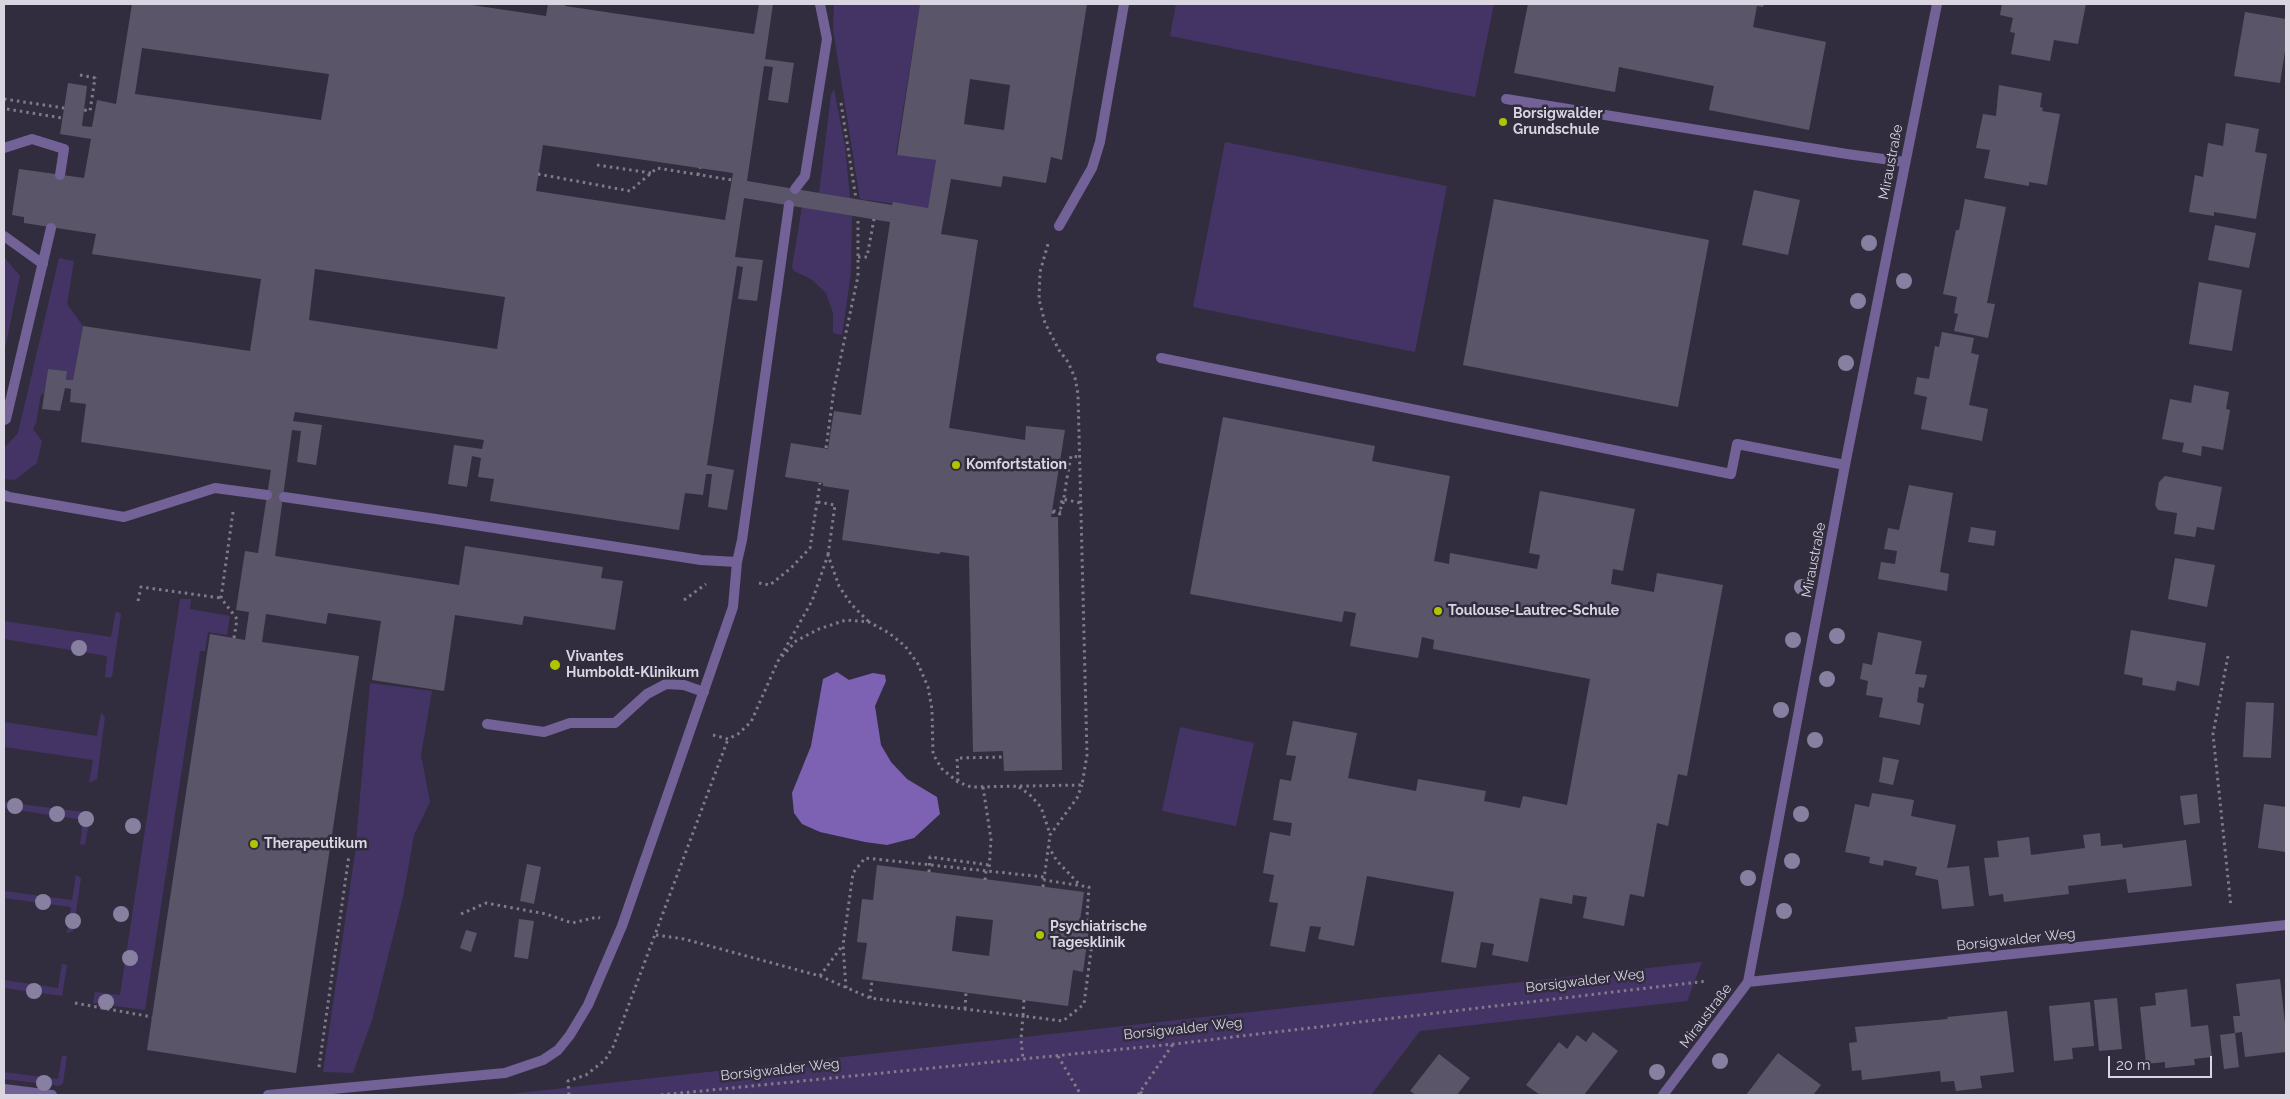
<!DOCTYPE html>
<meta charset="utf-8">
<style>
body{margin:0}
#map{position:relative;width:2290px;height:1099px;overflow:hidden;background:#322d3e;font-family:Raleway,sans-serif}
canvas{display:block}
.frame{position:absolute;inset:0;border:5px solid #d9d6e1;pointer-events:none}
.scale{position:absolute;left:2108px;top:1056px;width:104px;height:22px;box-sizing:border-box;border:2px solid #d9d6e1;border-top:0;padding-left:6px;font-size:15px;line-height:18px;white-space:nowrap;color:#d9d6e1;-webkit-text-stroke:4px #322d3e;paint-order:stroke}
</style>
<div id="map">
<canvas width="2290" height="1099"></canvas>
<div class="frame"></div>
<div class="scale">20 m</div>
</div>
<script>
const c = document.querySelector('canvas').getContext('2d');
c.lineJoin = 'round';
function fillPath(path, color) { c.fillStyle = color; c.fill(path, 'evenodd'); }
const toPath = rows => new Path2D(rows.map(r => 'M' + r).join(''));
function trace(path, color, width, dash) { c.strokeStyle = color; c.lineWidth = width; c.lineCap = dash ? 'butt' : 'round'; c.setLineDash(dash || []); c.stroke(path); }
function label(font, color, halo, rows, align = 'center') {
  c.font = font + ' Raleway,sans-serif'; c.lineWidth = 5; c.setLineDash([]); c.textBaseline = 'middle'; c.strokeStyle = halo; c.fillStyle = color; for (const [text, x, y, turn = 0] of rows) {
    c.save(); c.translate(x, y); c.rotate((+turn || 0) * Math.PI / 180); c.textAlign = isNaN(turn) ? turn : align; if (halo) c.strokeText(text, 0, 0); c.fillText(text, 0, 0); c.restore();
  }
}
const green = toPath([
 [834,4,920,4,896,154,936,160,928,208,860,199,833,29],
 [1176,4,1494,4,1475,97,1170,36],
 [834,89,845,146,850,198,819,193,831,95],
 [1225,142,1447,186,1415,352,1193,307],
 [802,207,852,216,851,272,842,335,833,333,833,313,826,293,811,279,794,271,792,267],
 [4,257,20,276,4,353],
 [59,258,74,261,67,304,83,326,73,380,66,380,67,371,48,369,44,394,41,394,36,423,33,429,42,441,37,463,15,480,4,479,4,448,18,433],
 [180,599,191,599,190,609,230,616,227,635,208,632,205,651,200,651,145,1010,93,1003,95,992,120,995],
 [116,611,121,614,112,677,105,678,107,656,4,639,4,621,111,637],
 [370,683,432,691,421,755,430,802,414,835,403,897,372,1020,353,1073,323,1072,355,853],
 [101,712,105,717,97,779,89,783,93,760,4,747,4,722,97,736],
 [1180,727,1254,743,1236,826,1162,811],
 [4,802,91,813,85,844,80,845,83,820,4,808],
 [76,875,81,878,73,931,67,933,71,907,4,898,4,891,72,900],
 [1702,962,1687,1001,1420,1031,1371,1095,500,1095],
 [62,964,67,965,62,996,4,988,4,980,58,988],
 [62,1056,67,1056,63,1083,59,1086,4,1079,4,1072,58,1079]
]);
const water = toPath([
 [837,672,849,680,873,673,885,675,886,681,875,706,881,745,891,762,907,779,937,797,940,814,914,838,887,845,865,842,820,832,802,824,794,813,792,793,811,746,823,679]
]);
const building = toPath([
 [132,4,465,4,546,16,548,4,565,4,565,6,754,34,759,4,773,4,765,59,794,63,793,69,788,103,768,100,773,67,764,66,747,181,892,205,893,202,928,208,936,160,897,155,920,4,1087,4,1062,160,1051,157,1046,183,1003,176,1001,187,951,179,941,234,978,240,949,428,1025,440,1026,426,1065,430,1051,517,1058,517,1062,770,1004,771,1003,751,973,752,969,556,941,552,939,554,842,540,849,490,823,486,823,483,785,477,791,443,828,449,834,411,861,415,890,222,744,198,735,257,763,260,757,301,738,299,743,267,737,266,710,446,707,465,734,470,727,510,708,507,712,474,706,474,703,495,685,493,679,530,490,501,494,479,478,477,481,458,472,456,467,487,448,484,454,445,482,449,484,440,295,412,293,421,322,425,316,465,297,462,301,431,292,430,275,556,459,585,465,546,603,567,601,578,623,581,615,630,524,616,522,625,455,615,444,691,372,680,381,621,328,613,326,624,266,614,262,642,359,656,296,1073,147,1050,210,634,245,640,249,612,236,610,245,551,258,553,271,470,81,442,86,404,70,402,71,389,65,388,60,411,42,409,48,369,67,371,66,380,73,380,83,326,250,351,261,279,92,254,96,234,24,223,24,217,12,215,19,169,84,178,91,139,60,134,68,83,87,86,82,126,92,127,97,100,116,104],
 [142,48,329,74,321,120,135,94],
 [970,79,1010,85,1004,130,964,124],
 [543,145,733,173,725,220,536,191],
 [315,269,505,297,497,349,309,320],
 [1528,4,1764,4,1763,7,1757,6,1753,27,1826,42,1809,130,1709,110,1714,86,1619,67,1615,92,1514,73],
 [2002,4,2086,4,2078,44,2054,40,2050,61,2011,54,2015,33,2010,32,2013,18,2000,15],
 [2245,12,2286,19,2286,45,2280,83,2234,76],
 [1999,85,2042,93,2040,107,2043,108,2042,111,2060,114,2047,185,2029,182,2029,186,1984,178,1990,150,1976,148,1983,114,1996,116],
 [2226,123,2259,129,2255,152,2267,154,2256,219,2214,212,2214,216,2189,212,2195,175,2203,177,2208,143,2223,146],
 [1754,190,1800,200,1788,255,1742,245],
 [1494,199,1709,240,1678,407,1463,365],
 [1965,199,2006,207,1987,303,1995,304,1988,338,1954,331,1958,314,1954,313,1957,297,1943,294,1956,230,1959,230],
 [2215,225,2256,233,2249,268,2208,260],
 [2199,282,2242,290,2232,351,2189,344],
 [1942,332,1974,338,1971,353,1979,355,1969,405,1988,409,1982,441,1921,429,1927,397,1914,394,1917,377,1929,379,1935,346,1939,347],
 [2194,385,2229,392,2226,409,2230,410,2223,450,2202,446,2201,456,2182,452,2184,443,2162,439,2170,399,2191,403],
 [1223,417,1375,446,1372,461,1450,476,1434,561,1449,564,1450,553,1537,569,1540,555,1529,553,1540,491,1635,509,1623,571,1613,569,1611,584,1654,592,1657,573,1723,585,1687,776,1678,774,1668,826,1657,823,1644,897,1630,894,1624,926,1583,918,1587,897,1573,895,1572,904,1540,898,1528,962,1492,955,1494,944,1481,942,1476,968,1441,962,1454,892,1367,876,1354,946,1318,939,1321,927,1310,926,1305,952,1270,946,1278,903,1269,902,1274,875,1263,873,1270,832,1290,836,1292,823,1273,820,1280,779,1291,781,1296,756,1286,755,1293,721,1357,733,1348,778,1416,791,1418,779,1486,791,1484,801,1520,808,1523,796,1567,805,1590,679,1433,649,1434,640,1422,637,1418,658,1350,646,1356,613,1344,611,1342,622,1190,594],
 [2165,476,2222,487,2214,530,2197,527,2195,537,2174,534,2177,513,2158,510,2155,505,2159,482],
 [1909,485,1953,493,1940,572,1949,574,1947,591,1878,579,1881,562,1895,564,1897,551,1884,549,1888,528,1899,530],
 [1971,527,1996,531,1994,546,1968,542],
 [2175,558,2215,565,2207,607,2168,599],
 [2131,630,2206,643,2199,686,2177,681,2175,691,2142,685,2143,678,2124,674],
 [1878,632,1922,641,1915,674,1927,675,1924,688,1919,687,1917,702,1924,704,1920,725,1879,717,1883,698,1866,695,1868,681,1860,679,1863,663,1872,665],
 [2246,702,2274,703,2271,758,2243,757],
 [1883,757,1899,760,1893,785,1879,782],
 [1872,793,1914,800,1911,816,1956,825,1947,868,1969,866,1974,906,1942,909,1938,880,1915,875,1917,867,1884,860,1883,866,1869,863,1870,857,1845,852,1855,804,1869,807],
 [2197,794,2200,823,2184,825,2180,796],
 [2264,804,2286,807,2286,852,2258,848],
 [2100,833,2101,846,2122,844,2123,848,2186,840,2192,886,2128,893,2126,879,2068,886,2069,894,2004,902,2003,894,1989,896,1984,858,1999,857,1997,841,2029,837,2031,855,2085,848,2083,835],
 [527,864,541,867,534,904,520,901],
 [877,865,1084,892,1079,928,1089,929,1083,972,1073,970,1068,1006,862,979,867,943,857,942,862,899,873,900],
 [956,916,993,920,989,956,952,951],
 [519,919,534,921,528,959,514,957],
 [466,930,477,933,471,952,460,948],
 [2280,979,2286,1032,2286,1052,2245,1057,2242,1032,2235,1033,2233,1016,2240,1016,2236,984],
 [2187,989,2191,1027,2208,1025,2212,1057,2194,1059,2195,1065,2165,1068,2165,1062,2146,1064,2140,1007,2156,1005,2155,993],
 [2117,998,2122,1049,2099,1051,2094,1000],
 [2090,1002,2094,1046,2072,1048,2073,1059,2054,1061,2049,1006],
 [2007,1011,2014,1072,1980,1076,1982,1088,1956,1091,1954,1081,1941,1082,1940,1071,1862,1080,1861,1070,1852,1071,1849,1043,1857,1042,1855,1027,1948,1019,1947,1017],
 [1593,1032,1618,1051,1584,1095,1540,1095,1526,1085,1559,1042,1567,1049,1577,1035,1586,1042],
 [2235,1033,2239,1067,2224,1069,2220,1035],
 [1778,1053,1821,1085,1813,1095,1746,1095],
 [1439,1054,1470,1078,1457,1095,1416,1095,1410,1091]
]);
const path = toPath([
 [80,75,95,78,90,111,84,110],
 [4,99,64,108],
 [841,103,856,199],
 [7,109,62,118],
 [597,165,651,173],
 [538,174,630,191,657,168,732,180],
 [698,175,700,168],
 [858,257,867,257,874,219],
 [826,448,834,389,858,276,858,217],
 [1067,478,1071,456,1080,457],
 [818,502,835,505,828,555],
 [233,512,221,598,237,619,234,638],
 [1052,512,1060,514,1062,499,1081,503],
 [759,583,770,585,791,568,810,548,820,483],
 [684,600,706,584],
 [138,601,141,587,221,598],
 [781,656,812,601,828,555,839,586,851,604,869,622],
 [2228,656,2213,734,2231,907],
 [713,735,728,739,738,734,751,722,778,661,796,641,819,629,846,620,869,622,889,633,905,646,918,664,928,687,932,709,933,754,942,769,958,782,971,787,1082,785,1087,755,1078,394,1075,378,1068,362,1059,350,1045,323,1039,299,1040,272,1048,244],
 [958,781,957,758,1004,757],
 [983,787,991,839,989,871],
 [1019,787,1030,795,1041,807,1050,834],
 [1048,846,1057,861,1080,885],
 [929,872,930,857,989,865],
 [985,880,986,871],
 [1043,887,1050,835,1077,798,1082,785],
 [461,914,486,903,546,914,572,923,597,917,600,918],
 [656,935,684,939,820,976,870,998,1023,1016,1021,1039,1023,1059],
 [820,976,842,946],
 [846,988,843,945,853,873,865,858,1044,877],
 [870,998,872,980],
 [1024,1000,1023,1016,1063,1021,1084,1004,1094,928,1087,917,1089,887,1044,880],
 [75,1003,152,1017],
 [965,1009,966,992],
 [1058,1056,1081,1095],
 [319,1067,349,855],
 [1140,1092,1145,1095],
 [569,1095,568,1081,586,1075,605,1060,613,1047,728,739],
 [661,1095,1174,1044,1707,981],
 [1138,1095,1173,1044]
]);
const service = toPath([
 [1506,99,1847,154,1905,162],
 [4,148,32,139,64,149,60,175],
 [795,189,805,176,827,39,820,4],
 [1059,226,1092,168,1100,142,1124,4],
 [4,236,43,264],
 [1161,358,1731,474,1737,444,1845,465],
 [4,420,6,419,51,228],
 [4,495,9,497,124,517,215,488,267,495],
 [284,497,436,519,701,560,737,562],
 [487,724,544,732,570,723,615,723,647,694,666,684,684,685,704,692],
 [4,1089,52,1095],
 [268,1095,505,1073,543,1060,558,1050,570,1035,588,1005,622,926,733,607,737,562,742,540,789,205]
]);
const minor = toPath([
 [1748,982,2286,925],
 [1663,1095,1748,982,1845,465,1937,4]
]);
const pathBridge = toPath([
 [1063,504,1067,478],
 [1053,511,1061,512]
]);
const trees = [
 [1869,243],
 [1904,281],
 [1858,301],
 [1846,363],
 [1802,587],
 [1837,636],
 [1793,640],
 [79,648],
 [1827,679],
 [1781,710],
 [1815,740],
 [15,806],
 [57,814],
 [1801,814],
 [86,819],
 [133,826],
 [1792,861],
 [1748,878],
 [43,902],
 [1784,911],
 [121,914],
 [73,921],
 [130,958],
 [34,991],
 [106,1002],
 [1720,1061],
 [1657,1072],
 [44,1083]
];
const markers = [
 [1503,122,5,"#b0c501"],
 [956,465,5,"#b0c501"],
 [1438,611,5,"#b0c501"],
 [555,665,6,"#b0c501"],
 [254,844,5,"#b0c501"],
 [1040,935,5,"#b0c501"]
];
const poiNames = [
 ["Borsigwalder",1513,114],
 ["Grundschule",1513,130],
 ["Komfortstation",966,465],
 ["Toulouse-Lautrec-Schule",1448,611],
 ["Vivantes",566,657],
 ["Humboldt-Klinikum",566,673],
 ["Therapeutikum",264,844],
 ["Psychiatrische",1050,927],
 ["Tagesklinik",1050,943]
];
const streetNames = [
 ["Miraustraße",1891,162,-79],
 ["Miraustraße",1814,560,-79],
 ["Borsigwalder Weg",2016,940,-6],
 ["Borsigwalder Weg",1585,981,-7],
 ["Miraustraße",1706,1016,-53],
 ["Borsigwalder Weg",1183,1029,-6],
 ["Borsigwalder Weg",780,1070,-6]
];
fillPath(green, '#443465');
fillPath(water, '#7d62b4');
fillPath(building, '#5b5569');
trace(path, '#7f7b89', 3, [2.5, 4]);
trace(service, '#726297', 10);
trace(minor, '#726297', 10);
trace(pathBridge, '#7f7b89', 3, [2.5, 4]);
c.fillStyle = '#8880a0';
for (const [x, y] of trees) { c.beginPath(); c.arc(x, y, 8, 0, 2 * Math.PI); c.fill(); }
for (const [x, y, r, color] of markers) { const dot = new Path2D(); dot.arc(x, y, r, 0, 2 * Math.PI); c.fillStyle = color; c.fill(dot); trace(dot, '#322d3e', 2); }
label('bold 14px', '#d9d6e1', '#322d3e', poiNames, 'left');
label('14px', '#d9d6e1', '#322d3e', streetNames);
</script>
